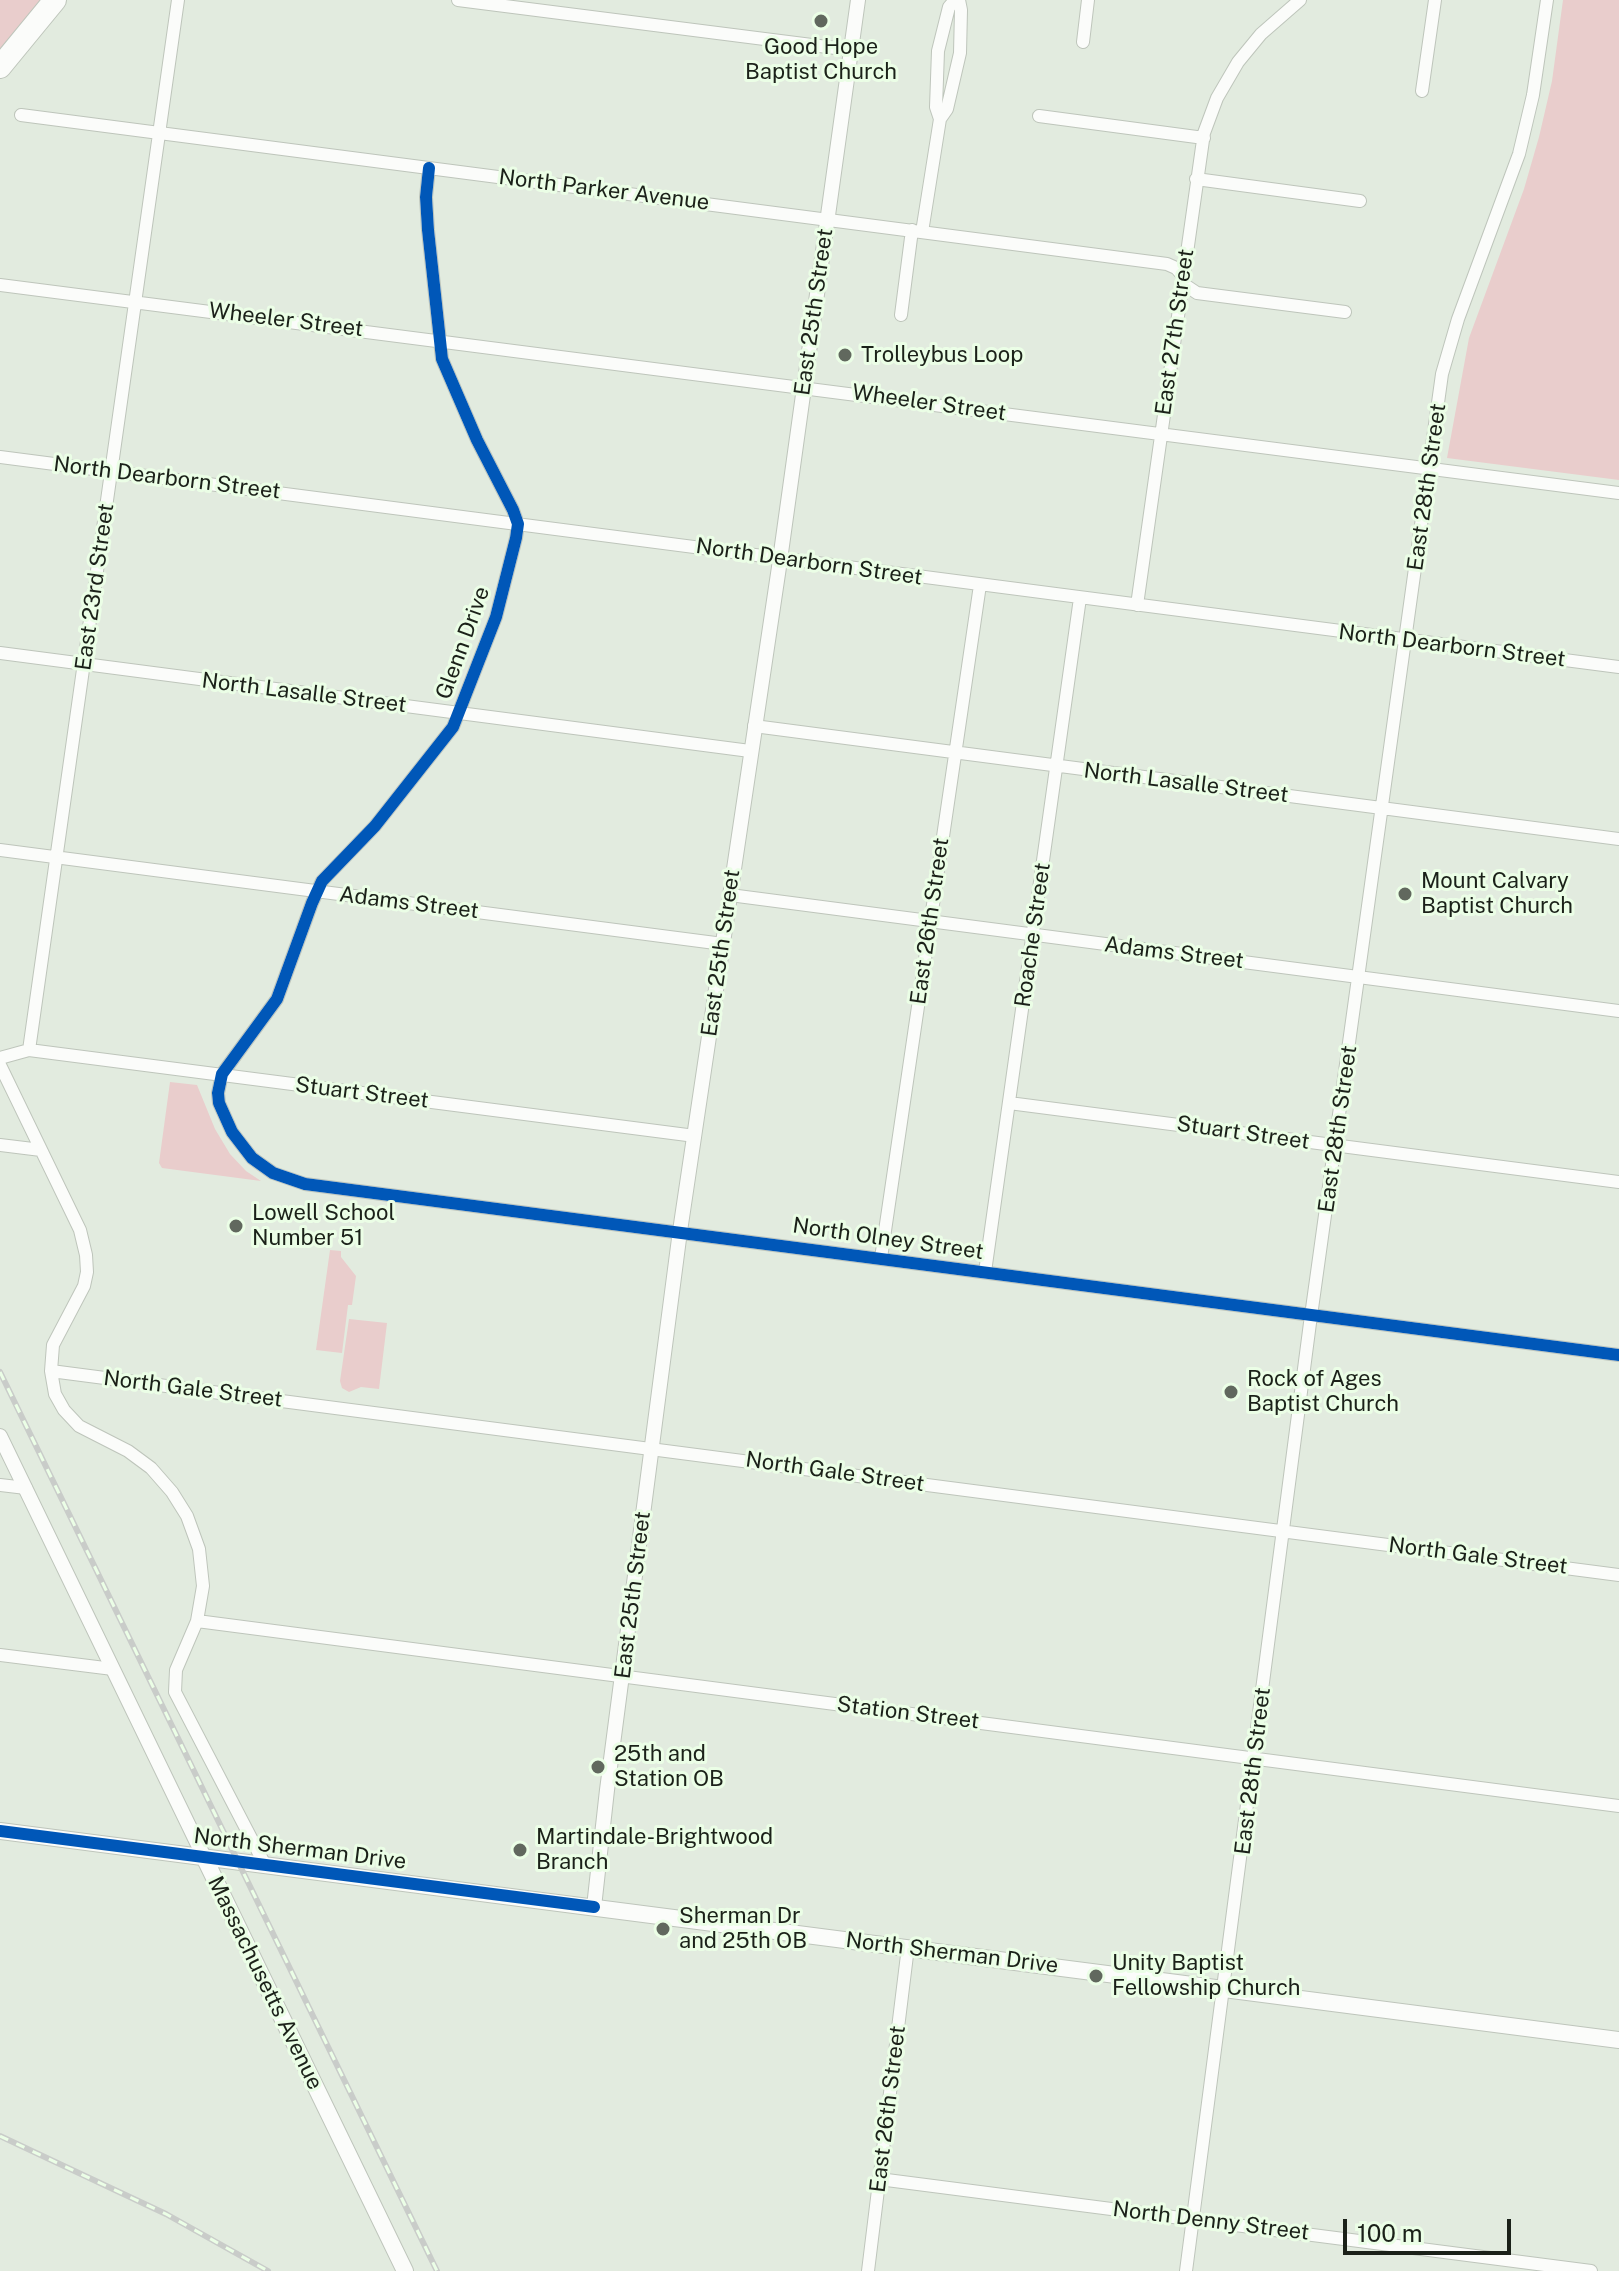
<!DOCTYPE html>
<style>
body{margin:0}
#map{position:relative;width:1619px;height:2271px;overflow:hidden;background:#e2ebdf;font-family:"Public Sans",sans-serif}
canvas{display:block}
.scale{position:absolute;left:1343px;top:2219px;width:168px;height:36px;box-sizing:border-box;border:4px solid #1b2119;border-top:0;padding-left:10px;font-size:24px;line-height:28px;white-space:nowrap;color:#1b2119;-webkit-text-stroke:6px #ebfee6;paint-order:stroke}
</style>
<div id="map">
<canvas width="1619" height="2271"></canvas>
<div class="scale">100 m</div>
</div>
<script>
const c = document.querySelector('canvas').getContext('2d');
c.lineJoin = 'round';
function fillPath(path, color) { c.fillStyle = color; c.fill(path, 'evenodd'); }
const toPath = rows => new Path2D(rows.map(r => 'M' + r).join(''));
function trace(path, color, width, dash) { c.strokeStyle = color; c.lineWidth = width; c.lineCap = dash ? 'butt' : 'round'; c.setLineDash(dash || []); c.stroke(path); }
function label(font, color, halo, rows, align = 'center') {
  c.font = font + ' "Public Sans",sans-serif'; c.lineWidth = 6; c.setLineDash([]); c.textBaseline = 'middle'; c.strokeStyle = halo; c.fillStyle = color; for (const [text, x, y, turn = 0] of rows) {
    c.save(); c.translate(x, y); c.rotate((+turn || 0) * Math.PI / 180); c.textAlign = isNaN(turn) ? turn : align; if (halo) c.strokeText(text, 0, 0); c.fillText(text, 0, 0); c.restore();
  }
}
const green = toPath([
 [0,0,45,0,0,54],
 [1563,0,1619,0,1619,480,1447,458,1469,338,1524,189,1539,137,1552,81],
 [170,1082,197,1085,215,1129,230,1154,246,1171,261,1181,162,1168,159,1163],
 [330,1250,341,1251,341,1257,356,1276,352,1305,348,1305,342,1353,316,1350],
 [349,1319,387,1323,379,1389,361,1387,349,1392,342,1388,340,1381]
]);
const minor = toPath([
 [458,0,851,50],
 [1083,42,1088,0],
 [1422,91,1435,0],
 [21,115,1167,264,1176,268,1183,276],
 [1039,116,1204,138],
 [940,119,947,109,960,53,961,10,959,0],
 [429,168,426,197,428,230,442,359,477,440,513,510,518,524,516,538,496,617,453,727,375,826,322,881,312,903,277,999,222,1074,218,1093,219,1103,232,1132,252,1158,273,1173,305,1184,1619,1355],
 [1196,179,1360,201],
 [922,232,940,119,936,107,938,51,949,7,955,0],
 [1182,283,1197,293,1345,312],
 [0,285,1619,493],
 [901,315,912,230],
 [0,457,1619,667],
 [1137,605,1204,133,1217,98,1238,62,1261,34,1300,0],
 [0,653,750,751],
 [754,726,1619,839],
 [0,850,723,944],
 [730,895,1619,1011],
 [29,1050,695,1136],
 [0,1058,29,1050,178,0],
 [0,1065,80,1230,86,1255,87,1272,84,1286,53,1345,51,1371,55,1394,64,1410,79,1426,128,1451,151,1468,172,1492,187,1516,199,1549,203,1586,197,1621,176,1670,175,1692,265,1865],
 [1009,1103,1619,1182],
 [0,1145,41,1150],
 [881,1258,980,585],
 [985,1272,1080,598],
 [51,1371,1619,1575],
 [0,1485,26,1488],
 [197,1621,1619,1806],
 [0,1655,113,1669],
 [879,2179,1591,2271],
 [868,2271,908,1947],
 [1186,2271,1310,1323,1442,374,1458,319,1519,154,1533,95,1547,0]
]);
const tertiary = toPath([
 [0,1436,204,1857],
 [594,1907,607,1790,680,1231,779,567,858,0]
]);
const secondary = toPath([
 [0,1831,1619,2040],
 [204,1857,405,2271]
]);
const motorway = toPath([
 [0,67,55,0]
]);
const rail = toPath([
 [0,1372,437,2271],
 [0,2136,166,2214,268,2271]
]);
const cycleway = toPath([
 [429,168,426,197,428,230,442,359,477,440,513,510,518,524,516,538,496,617,453,727,375,826,322,881,312,903,277,999,222,1074,218,1093,219,1103,232,1132,252,1158,273,1173,305,1184,1619,1355],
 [0,1831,594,1907]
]);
const markers = [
 [821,21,8,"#61685e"],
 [845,355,8,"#61685e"],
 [1405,894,8,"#61685e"],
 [236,1226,8,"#61685e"],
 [1231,1392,8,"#61685e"],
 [598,1767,8,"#61685e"],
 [520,1850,8,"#61685e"],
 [663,1929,8,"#61685e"],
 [1096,1976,8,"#61685e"]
];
const poiNames = [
 ["Good Hope",821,47,"center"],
 ["Baptist Church",821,72,"center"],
 ["Trolleybus Loop",861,355],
 ["Mount Calvary",1421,881],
 ["Baptist Church",1421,906],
 ["Lowell School",252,1213],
 ["Number 51",252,1238],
 ["Rock of Ages",1247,1379],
 ["Baptist Church",1247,1404],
 ["25th and",614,1754],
 ["Station OB",614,1779],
 ["Martindale-Brightwood",536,1837],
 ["Branch",536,1862],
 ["Sherman Dr",679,1916],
 ["and 25th OB",679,1941],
 ["Unity Baptist",1112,1963],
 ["Fellowship Church",1112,1988]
];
const streetNames = [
 ["North Parker Avenue",604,190,7],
 ["East 25th Street",814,312,-82],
 ["Wheeler Street",286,320,7],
 ["East 27th Street",1175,332,-82],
 ["Wheeler Street",929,403,8],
 ["North Dearborn Street",167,478,7],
 ["East 28th Street",1427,487,-82],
 ["North Dearborn Street",809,562,8],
 ["East 23rd Street",95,587,-82],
 ["Glenn Drive",463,643,-70],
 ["North Dearborn Street",1452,646,7],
 ["North Lasalle Street",304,693,7],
 ["North Lasalle Street",1186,783,7],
 ["Adams Street",409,903,7],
 ["East 26th Street",930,921,-82],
 ["Roache Street",1033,935,-82],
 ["East 25th Street",721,953,-82],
 ["Adams Street",1174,953,7],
 ["Stuart Street",362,1093,7],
 ["East 28th Street",1338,1129,-82],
 ["Stuart Street",1243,1133,8],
 ["North Olney Street",888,1239,8],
 ["North Gale Street",193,1389,7],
 ["North Gale Street",835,1472,8],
 ["North Gale Street",1478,1556,7],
 ["East 25th Street",633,1595,-83],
 ["Station Street",908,1713,7],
 ["East 28th Street",1253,1771,-83],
 ["North Sherman Drive",300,1849,7],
 ["North Sherman Drive",952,1953,7],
 ["Massachusetts Avenue",265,1983,64],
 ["East 26th Street",888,2109,-83],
 ["North Denny Street",1211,2221,7]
];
fillPath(green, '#e9cdcc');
trace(minor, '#bec5bb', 14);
trace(tertiary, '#bec5bb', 16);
trace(secondary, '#bec5bb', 18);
trace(motorway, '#bec5bb', 24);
trace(minor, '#fbfcfa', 12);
trace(tertiary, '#fbfcfa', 14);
trace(secondary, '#fbfcfa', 16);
trace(motorway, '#fbfcfa', 22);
trace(rail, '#c9ccc9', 6);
trace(rail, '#ebfee6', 3, [9]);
trace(cycleway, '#0057b8', 12);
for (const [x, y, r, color] of markers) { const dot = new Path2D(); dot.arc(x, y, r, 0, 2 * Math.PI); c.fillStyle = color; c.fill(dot); trace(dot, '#ebfee6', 3); }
label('22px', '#1b2119', '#ebfee6', poiNames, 'left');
label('22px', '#1b2119', '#ebfee6', streetNames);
</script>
